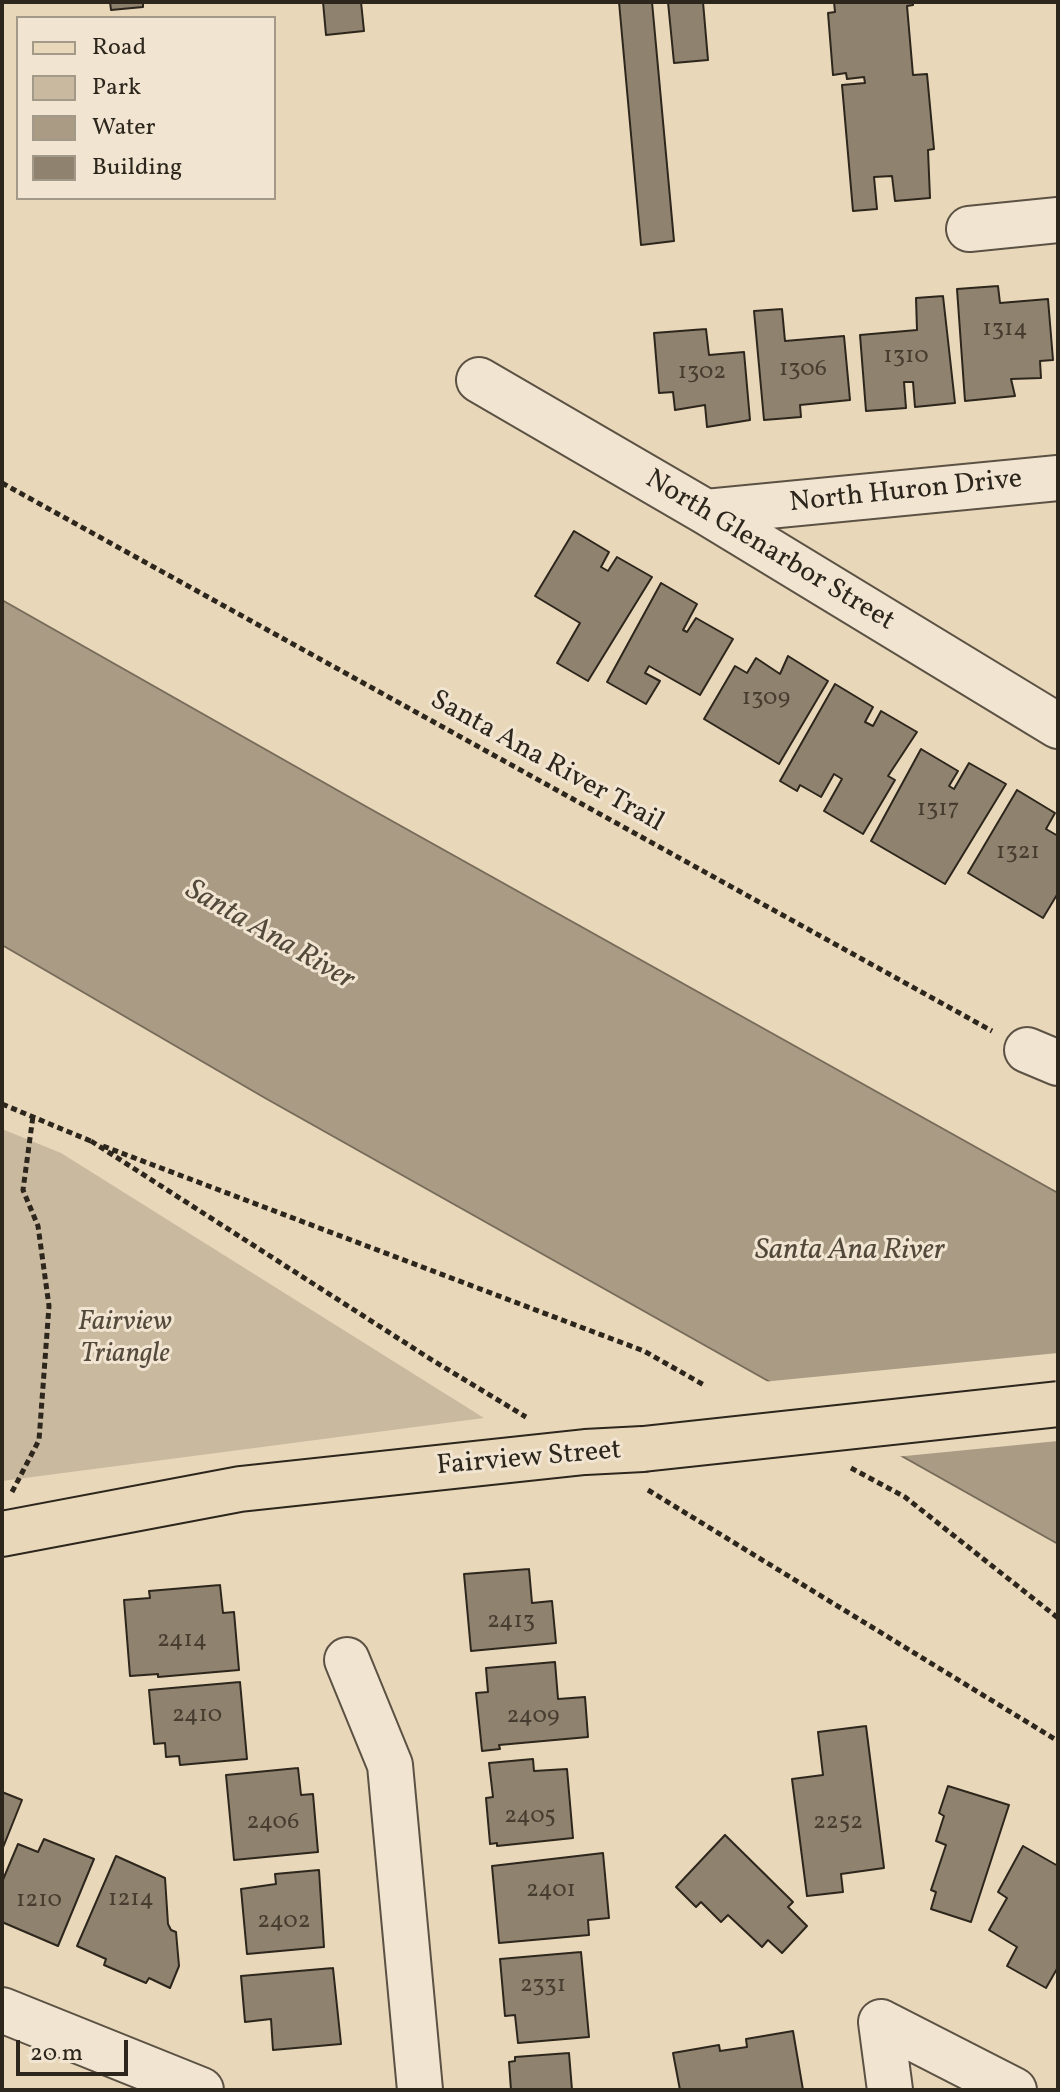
<!DOCTYPE html>
<style>
body{margin:0}
#map{position:relative;width:1060px;height:2092px;overflow:hidden;background:#e9d7ba;font-family:Vollkorn,serif}
canvas{display:block}
.frame{position:absolute;inset:0;border:4px solid #2d261c;pointer-events:none}
.legend{position:absolute;left:16px;top:16px;width:260px;height:184px;box-sizing:border-box;background:#f1e5d2;border:2px solid #a39989;margin:0;padding:10px 14px;list-style:none;font-size:24px;color:#2d261c}
.legend li{display:flex;align-items:center;gap:16px;height:40px}
.legend b{width:40px;border:2px solid #a39989}
.scale{position:absolute;left:16px;top:2040px;width:112px;height:36px;box-sizing:border-box;border:4px solid #2d261c;border-top:0;padding-left:10px;font-size:24px;line-height:28px;white-space:nowrap;color:#2d261c;-webkit-text-stroke:6px #f1e5d2;paint-order:stroke}
</style>
<div id="map">
<canvas width="1060" height="2092"></canvas>
<div class="frame"></div>
<ul class="legend">
<li><b style="height:10px;background:#e9d7ba"></b>Road</li>
<li><b style="height:22px;background:#c9b99f"></b>Park</li>
<li><b style="height:22px;background:#a99b84"></b>Water</li>
<li><b style="height:22px;background:#8f826e"></b>Building</li>
</ul>
<div class="scale">20 m</div>
</div>
<script>
const c = document.querySelector('canvas').getContext('2d');
c.lineJoin = 'round';
function fillPath(path, color) { c.fillStyle = color; c.fill(path, 'evenodd'); }
const toPath = rows => new Path2D(rows.map(r => 'M' + r).join(''));
function trace(path, color, width, dash) { c.strokeStyle = color; c.lineWidth = width; c.lineCap = dash ? 'butt' : 'round'; c.setLineDash(dash || []); c.stroke(path); }
function label(font, color, halo, rows, align = 'center') {
  c.font = font + ' Vollkorn,serif'; c.lineWidth = 6; c.setLineDash([]); c.textBaseline = 'middle'; c.strokeStyle = halo; c.fillStyle = color; for (const [text, x, y, turn = 0] of rows) {
    c.save(); c.translate(x, y); c.rotate((+turn || 0) * Math.PI / 180); c.textAlign = isNaN(turn) ? turn : align; if (halo) c.strokeText(text, 0, 0); c.fillText(text, 0, 0); c.restore();
  }
}
const green = toPath([
 [2,1129,61,1153,484,1418,2,1481]
]);
const water = toPath([
 [2,600,367,807,1058,1193,1058,1544,265,1098,2,945,2,600]
]);
const pier = toPath([
 [1058,1353,1058,1441,895,1457,762,1382]
]);
const building = toPath([
 [110,2,143,2,143,7,111,10,110,2],
 [323,2,361,2,364,31,326,35,323,2],
 [619,2,652,2,674,241,641,245,619,2],
 [668,2,703,2,708,60,674,63,668,2],
 [834,2,913,2,913,5,907,6,913,75,927,74,934,149,928,150,930,198,895,201,892,176,874,177,877,209,853,211,842,85,865,83,864,77,847,79,846,73,833,75,828,13,835,12,834,2],
 [998,286,1000,303,1048,299,1053,360,1040,361,1041,378,1011,379,1015,396,965,401,957,289,998,286],
 [943,296,955,403,915,407,913,382,904,382,906,408,866,411,860,335,917,330,916,298,943,296],
 [782,309,785,341,844,336,850,400,800,405,801,417,764,420,754,311,782,309],
 [706,329,709,355,744,352,750,420,707,427,705,405,675,410,673,392,659,393,654,333,706,329],
 [574,531,609,552,601,567,608,571,617,557,652,577,588,681,557,663,580,623,535,596,574,531],
 [661,583,697,604,683,630,687,632,696,618,733,639,700,695,649,666,645,673,660,681,646,704,607,682,661,583],
 [788,656,828,681,779,764,704,719,735,666,747,673,756,658,780,674,788,656],
 [835,684,873,707,865,722,873,726,881,711,917,732,888,776,895,780,863,834,824,811,842,779,834,774,821,797,800,785,797,791,780,781,835,684],
 [921,749,958,771,949,786,954,789,969,763,1006,784,945,884,871,841,921,749],
 [1017,790,1055,813,1046,829,1058,836,1058,893,1043,918,968,873,1017,790],
 [529,1569,532,1603,552,1601,556,1643,471,1651,464,1574,529,1569],
 [220,1585,223,1613,234,1612,239,1670,158,1677,158,1674,130,1676,124,1600,150,1598,149,1591,220,1585],
 [555,1662,558,1699,585,1697,588,1737,499,1745,500,1749,482,1751,476,1693,488,1692,486,1668,555,1662],
 [240,1682,247,1759,180,1765,179,1756,166,1757,165,1743,154,1744,149,1690,240,1682],
 [866,1726,884,1868,841,1874,843,1892,807,1896,792,1779,823,1775,818,1732,866,1726],
 [533,1759,534,1771,567,1769,573,1838,497,1846,497,1843,490,1844,486,1798,493,1797,489,1763,533,1759],
 [298,1768,301,1795,313,1794,318,1852,234,1860,226,1775,298,1768],
 [948,1786,1009,1805,971,1922,931,1909,936,1892,931,1890,946,1845,936,1841,944,1816,939,1813,948,1786],
 [2,1792,22,1800,2,1850,2,1792],
 [725,1835,793,1902,788,1907,807,1926,782,1953,768,1940,762,1947,728,1915,721,1922,701,1902,696,1907,676,1887,725,1835],
 [44,1839,94,1859,58,1946,2,1922,2,1882,18,1844,38,1852,44,1839],
 [1023,1846,1058,1866,1058,1967,1046,1988,1007,1966,1017,1947,989,1930,1007,1898,998,1892,1023,1846],
 [603,1853,609,1918,588,1920,589,1935,499,1943,492,1866,603,1853],
 [116,1856,165,1878,168,1924,171,1930,176,1932,179,1966,170,1988,149,1978,146,1983,104,1965,106,1959,77,1946,116,1856],
 [319,1870,324,1947,247,1954,241,1889,276,1884,275,1874,319,1870],
 [581,1952,589,2037,518,2043,515,2015,505,2016,500,1959,581,1952],
 [333,1968,341,2044,273,2050,271,2019,245,2022,241,1976,333,1968],
 [793,2031,803,2090,680,2090,673,2053,719,2045,720,2051,747,2047,746,2039,793,2031],
 [569,2053,572,2090,511,2090,509,2062,515,2061,515,2057,569,2053]
]);
const path = toPath([
 [2,483,992,1031],
 [2,1104,93,1142],
 [91,1141,432,1360,526,1417],
 [103,1146,644,1351,704,1385],
 [851,1468,905,1497,1058,1618],
 [648,1490,1058,1741],
 [12,1492,39,1440,49,1306,38,1226,23,1190,33,1116]
]);
const minor = toPath([
 [969,229,1058,220],
 [479,380,706,512,1058,726],
 [706,512,1058,478],
 [1027,1050,1058,1063],
 [347,1660,390,1765,420,2090],
 [2,2010,201,2090],
 [881,2022,1014,2090],
 [881,2022,890,2090]
]);
const major = toPath([
 [2,1534,240,1489,585,1452,643,1449]
]);
const majorBridge = toPath([
 [643,1449,1058,1404]
]);
const numberNames = [
 ["1314",1005,331],
 ["1310",906,358],
 ["1306",803,371],
 ["1302",702,374],
 ["1309",766,700],
 ["1317",938,811],
 ["1321",1018,854],
 ["2413",511,1623],
 ["2414",182,1642],
 ["2410",197,1717],
 ["2409",533,1718],
 ["2405",530,1818],
 ["2406",273,1824],
 ["2252",838,1824],
 ["2401",551,1892],
 ["1214",131,1901],
 ["1210",39,1902],
 ["2402",284,1923],
 ["2331",543,1987]
];
const streetNames = [
 ["North Huron Drive",906,493,-6],
 ["North Glenarbor Street",769,552,31],
 ["Santa Ana River Trail",546,763,29],
 ["Fairview Street",529,1460,-5]
];
const parkNames = [
 ["Fairview",125,1324],
 ["Triangle",125,1356]
];
const waterNames = [
 ["Santa Ana River",269,937,30],
 ["Santa Ana River",850,1252]
];
fillPath(green, '#c9b99f');
fillPath(water, '#a99b84');
trace(water, '#776c5a', 2);
fillPath(pier, '#e9d7ba');
fillPath(building, '#8f826e');
trace(building, '#2d261c', 2);
trace(minor, '#5c5244', 48);
trace(major, '#2d261c', 48);
trace(path, '#2d261c', 5, [6, 4]);
trace(minor, '#f1e5d2', 44);
trace(major, '#e9d7ba', 44);
trace(majorBridge, '#2d261c', 48, []);
trace(majorBridge, '#e9d7ba', 44);
label('24px', '#463d30', null, numberNames);
label('28px', '#2d261c', '#f1e5d2', streetNames);
label('italic 28px', '#544b3d', '#f1e5d2', parkNames);
label('italic 30px', '#52493b', '#f1e5d2', waterNames);
</script>
